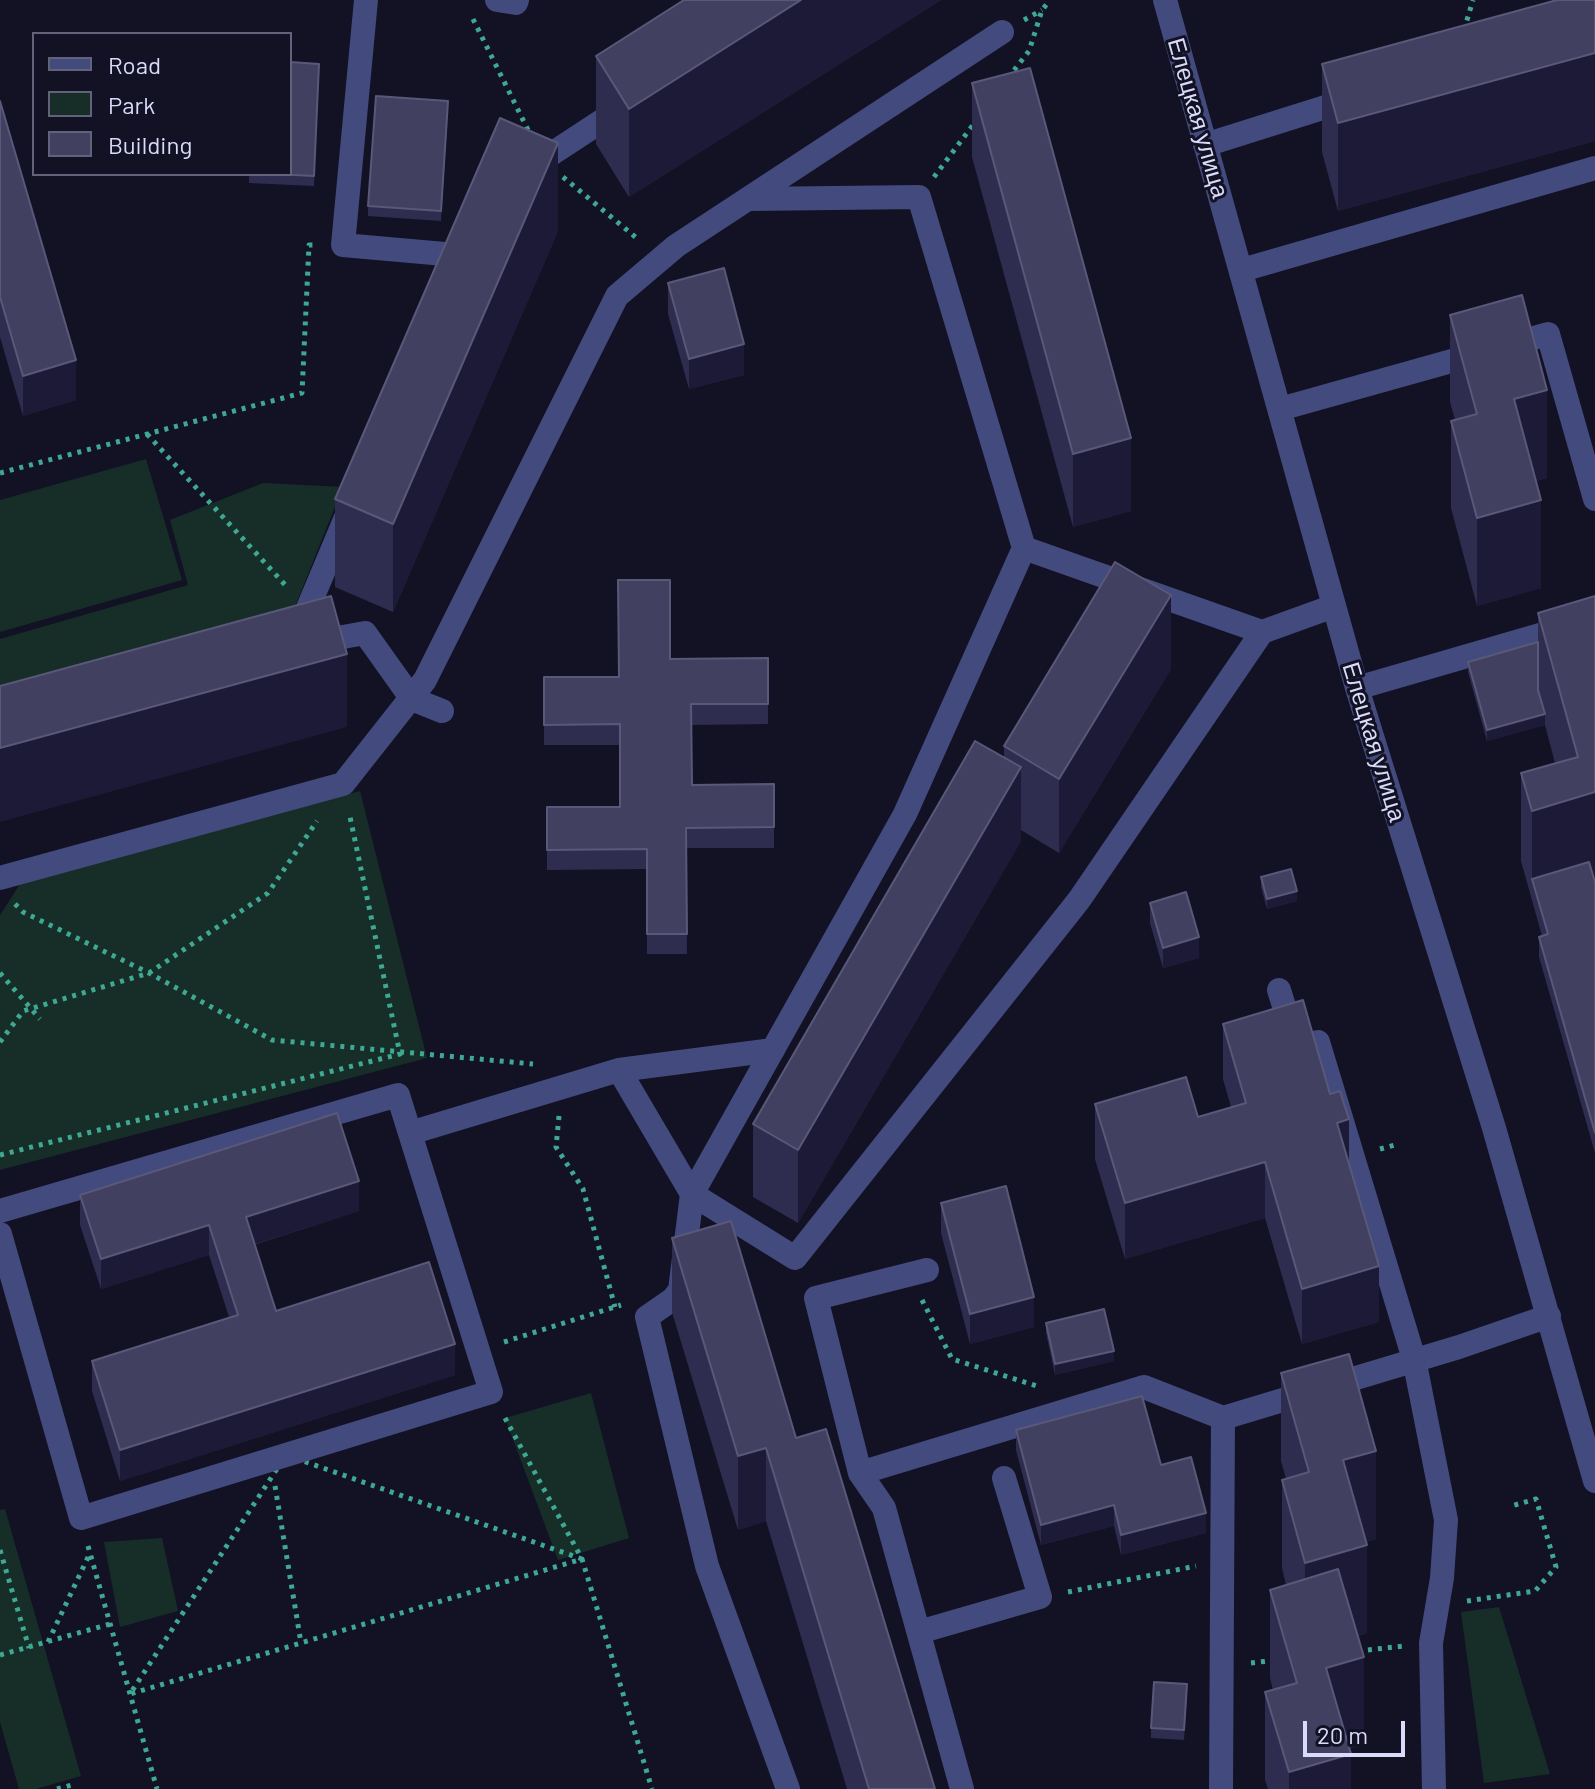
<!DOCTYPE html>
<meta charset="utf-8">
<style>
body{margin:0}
#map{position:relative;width:1595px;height:1789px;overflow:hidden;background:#121224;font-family:Barlow,sans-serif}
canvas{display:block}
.legend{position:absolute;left:32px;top:32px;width:260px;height:144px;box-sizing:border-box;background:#121224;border:2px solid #62627a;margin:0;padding:10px 14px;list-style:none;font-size:24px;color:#dadbfa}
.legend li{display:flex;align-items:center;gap:16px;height:40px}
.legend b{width:40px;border:2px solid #62627a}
.scale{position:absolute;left:1303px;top:1721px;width:102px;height:36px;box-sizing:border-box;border:4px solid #dadbfa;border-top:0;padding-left:10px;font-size:24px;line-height:28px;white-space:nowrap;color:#dadbfa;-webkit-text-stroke:6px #121224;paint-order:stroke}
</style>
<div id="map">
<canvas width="1595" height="1789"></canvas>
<ul class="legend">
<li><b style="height:10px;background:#434a7d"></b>Road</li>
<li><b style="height:22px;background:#162d28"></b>Park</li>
<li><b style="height:22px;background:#414061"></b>Building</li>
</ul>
<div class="scale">20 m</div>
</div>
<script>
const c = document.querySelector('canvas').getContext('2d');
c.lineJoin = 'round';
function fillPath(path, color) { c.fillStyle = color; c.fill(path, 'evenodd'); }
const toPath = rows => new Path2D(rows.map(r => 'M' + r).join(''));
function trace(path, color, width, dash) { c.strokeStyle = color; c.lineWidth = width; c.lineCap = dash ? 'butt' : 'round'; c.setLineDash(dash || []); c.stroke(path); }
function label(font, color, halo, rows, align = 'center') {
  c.font = font + ' Barlow,sans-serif'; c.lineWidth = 6; c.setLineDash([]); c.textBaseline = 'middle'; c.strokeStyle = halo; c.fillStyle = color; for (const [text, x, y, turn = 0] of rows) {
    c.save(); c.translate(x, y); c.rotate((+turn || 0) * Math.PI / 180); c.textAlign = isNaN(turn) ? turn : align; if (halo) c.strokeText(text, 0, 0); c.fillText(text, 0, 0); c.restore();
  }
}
const green = toPath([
 [146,459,182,580,0,632,0,500],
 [263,483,343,487,284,634,0,701,0,639,188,585,170,520],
 [360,791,427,1058,0,1170,0,915,20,884],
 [591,1393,629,1538,558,1560,505,1418],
 [5,1509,81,1776,36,1789,19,1789,0,1722,0,1510],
 [162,1538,178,1611,120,1627,104,1542],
 [1499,1607,1550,1774,1484,1783,1461,1612]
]);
const path = toPath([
 [473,19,531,136],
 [1024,20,1042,10],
 [1464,30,1473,0],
 [1008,78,1029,51,1042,10,1050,0],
 [563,177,639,240],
 [934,177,976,121],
 [147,434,287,587],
 [0,473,302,393,309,245,316,245],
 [15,904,23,912,149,973,272,1040,533,1064],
 [0,973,40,1019],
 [0,1042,23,1011,149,973,268,893,317,821],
 [559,1116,556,1147,583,1189,615,1307],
 [1380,1149,1399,1144],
 [0,1155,400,1054,349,812],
 [922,1300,952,1359,1040,1387],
 [504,1342,621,1305],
 [505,1418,582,1559,652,1789],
 [286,1455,582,1559,130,1694,286,1455],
 [275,1486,301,1643],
 [88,1546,157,1789],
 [0,1550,29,1648],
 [1068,1592,1196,1566],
 [1467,1601,1535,1591,1556,1567,1536,1499,1511,1506],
 [48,1642,90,1553],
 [1358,1651,1404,1646],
 [0,1655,110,1624],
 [1251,1663,1277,1660],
 [57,1789,72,1785,73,1789]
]);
const minor = toPath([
 [366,0,343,245,456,255],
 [497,0,516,3,517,0],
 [1165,0,1357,688,1494,1128,1595,1481],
 [1205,145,1351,99],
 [533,166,623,107],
 [749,199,919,197,1024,548],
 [1242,270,1595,168],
 [1280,409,1548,334,1595,499],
 [298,632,347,515],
 [1262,632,1079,900,795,1258,692,1194,905,814,1024,548,1262,632,1334,606],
 [310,643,365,633,412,699,442,711],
 [1357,688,1595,619],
 [0,878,343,784,425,680,617,296,676,246,1002,32],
 [1279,990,1297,1048,1318,1042,1414,1359,1446,1520,1442,1578,1431,1643,1434,1789],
 [773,1050,619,1070,692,1194,680,1290,673,1299,647,1317,707,1566,788,1789],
 [410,1133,619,1070],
 [0,1211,398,1095,491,1392,81,1518,0,1234],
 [927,1270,816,1298,860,1473,884,1508,962,1789],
 [860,1473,1144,1387,1223,1418,1459,1347,1549,1316],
 [919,1632,1040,1597,1004,1478],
 [1221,1789,1223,1418]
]);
const wall = toPath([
 [684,0,941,0,629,197,596,144,596,56],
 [1595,0,1595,141,1338,211,1322,152,1322,64],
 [319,64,314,186,249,183,249,174,290,174],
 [972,83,1131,511,1073,527,972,157],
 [0,101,76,400,23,416,0,337],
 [448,112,441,221,368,216,368,206],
 [558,231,393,612,335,587,335,499],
 [668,283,744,375,689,389,668,314],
 [1450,315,1547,478,1536,481,1541,588,1477,606,1451,508,1451,421,1455,420,1450,402],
 [1595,596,1595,1153,1539,957,1539,937,1542,936,1521,861,1521,773,1555,763,1545,725,1487,741,1468,672,1468,662,1538,642,1538,613],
 [768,658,768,724,691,725,692,785,774,784,774,848,686,848,687,954,647,954,647,869,547,870,547,807,620,807,620,745,544,745,544,677,618,677,670,659],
 [1171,669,1059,853,1021,830,1021,841,798,1223,753,1197,753,1124,1004,758,1004,746],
 [1261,877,1297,901,1267,909,1261,887],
 [1150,903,1199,958,1163,968,1150,923],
 [1223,1024,1349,1162,1379,1322,1302,1344,1265,1218,1125,1259,1095,1159,1095,1104,1198,1117,1231,1107,1223,1079],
 [80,1195,359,1211,254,1245,276,1311,455,1375,120,1481,92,1391,92,1361,229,1317,209,1255,101,1289,80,1225],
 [941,1203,1034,1327,970,1344,941,1233],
 [672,1238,796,1438,935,1789,847,1789,766,1521,738,1530,672,1312],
 [1046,1323,1114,1361,1055,1375,1046,1333],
 [1281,1373,1376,1539,1366,1542,1367,1633,1358,1636,1364,1745,1350,1749,1351,1789,1268,1789,1265,1780,1265,1692,1273,1690,1270,1678,1270,1590,1286,1585,1282,1568,1282,1480,1286,1479,1281,1461],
 [1016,1430,1161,1465,1206,1533,1121,1555,1114,1526,1041,1545,1016,1450],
 [1187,1694,1184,1740,1151,1738,1151,1728]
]);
const shadedWall = toPath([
 [801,0,941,0,629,197,629,109],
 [1595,53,1595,141,1338,211,1338,123],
 [558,143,558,231,393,612,393,524],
 [744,344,744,375,689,389,689,359],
 [76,360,76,400,23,416,23,376],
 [1547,390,1547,478,1514,487,1514,399],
 [1131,438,1131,511,1073,527,1073,454],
 [1541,500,1541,588,1477,606,1477,518],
 [1171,595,1171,669,1059,853,1059,779],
 [347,654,347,727,0,822,0,748],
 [1545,714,1545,725,1487,741,1487,730],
 [1021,767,1021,841,798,1223,798,1150],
 [1595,792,1595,880,1532,879,1532,811],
 [1297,891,1297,901,1267,909,1267,899],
 [1199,937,1199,958,1163,968,1163,948],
 [1349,1119,1349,1174,1337,1123],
 [1265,1162,1265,1218,1125,1259,1125,1203],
 [359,1181,359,1211,246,1247,246,1217],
 [209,1225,209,1255,101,1289,101,1259],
 [1379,1266,1379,1322,1302,1344,1302,1289],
 [1034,1297,1034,1327,970,1344,970,1314],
 [455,1344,455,1375,120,1481,120,1450],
 [1114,1351,1114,1361,1055,1375,1055,1364],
 [766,1448,766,1521,738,1530,738,1456],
 [1376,1451,1376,1539,1343,1548,1343,1460],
 [1114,1505,1114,1526,1041,1545,1041,1525],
 [1206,1513,1206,1533,1121,1555,1121,1535],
 [1367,1545,1367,1633,1305,1651,1305,1563],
 [1364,1657,1364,1745,1326,1756,1326,1668],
 [1351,1754,1351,1789,1289,1789,1289,1772]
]);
const building = toPath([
 [684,0,801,0,629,109,596,56,684,0],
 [1557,0,1595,0,1595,53,1338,123,1322,64,1557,0],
 [290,62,319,64,314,176,275,174,290,174,290,62],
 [1030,68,1131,438,1073,454,972,83,1030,68],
 [376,96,448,101,441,211,368,206,376,96],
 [0,101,76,360,23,376,0,297,0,101],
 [500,118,558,143,393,524,335,499,500,118],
 [724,268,744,344,689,359,668,283,724,268],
 [1522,295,1547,390,1514,399,1541,500,1477,518,1451,421,1477,414,1450,315,1522,295],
 [1115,562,1171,595,1059,779,1004,746,1115,562],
 [618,580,670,580,670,659,768,658,768,704,691,704,692,785,774,784,774,827,686,828,687,934,647,934,647,849,547,850,547,807,620,807,620,724,544,725,544,677,619,677,618,580],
 [331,596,347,654,0,748,0,686,331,596],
 [1595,596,1595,792,1532,811,1521,773,1578,757,1538,613,1595,596],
 [1538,642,1538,690,1545,714,1487,730,1468,662,1538,642],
 [975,741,1021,767,798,1150,753,1124,975,741],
 [1589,862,1595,882,1595,1133,1539,937,1548,934,1532,879,1589,862],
 [1291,869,1297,891,1267,899,1261,877,1291,869],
 [1186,892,1199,937,1163,948,1150,903,1186,892],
 [1303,1000,1330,1094,1340,1091,1344,1104,1349,1119,1337,1123,1379,1266,1302,1289,1265,1162,1125,1203,1095,1104,1186,1077,1198,1117,1246,1103,1223,1024,1303,1000],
 [337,1113,359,1181,246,1217,276,1311,429,1262,455,1344,120,1450,92,1361,238,1315,209,1225,101,1259,80,1195,337,1113],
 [1006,1186,1034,1297,970,1314,941,1203,1006,1186],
 [731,1221,796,1438,826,1429,935,1789,869,1789,766,1448,738,1456,672,1238,731,1221],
 [1104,1309,1114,1351,1055,1364,1046,1323,1104,1309],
 [1349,1354,1376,1451,1343,1460,1367,1545,1305,1563,1282,1480,1309,1472,1281,1373,1349,1354],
 [1142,1396,1161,1465,1191,1457,1206,1513,1121,1535,1114,1505,1041,1525,1016,1430,1142,1396],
 [1338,1569,1364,1657,1326,1668,1351,1754,1289,1772,1265,1692,1297,1683,1270,1590,1338,1569],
 [1154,1682,1187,1684,1184,1730,1151,1728,1154,1682]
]);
const streetNames = [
 ["Елецкая улица",1198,118,74],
 ["Елецкая улица",1374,742,73]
];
fillPath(green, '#162d28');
trace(path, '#3fa892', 5, [4, 6]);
trace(minor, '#434a7d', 24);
fillPath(wall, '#2f2d4f');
fillPath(shadedWall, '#1c1a36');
fillPath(building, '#414061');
trace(building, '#595879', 2);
label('24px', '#dadbfa', '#121224', streetNames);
</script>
